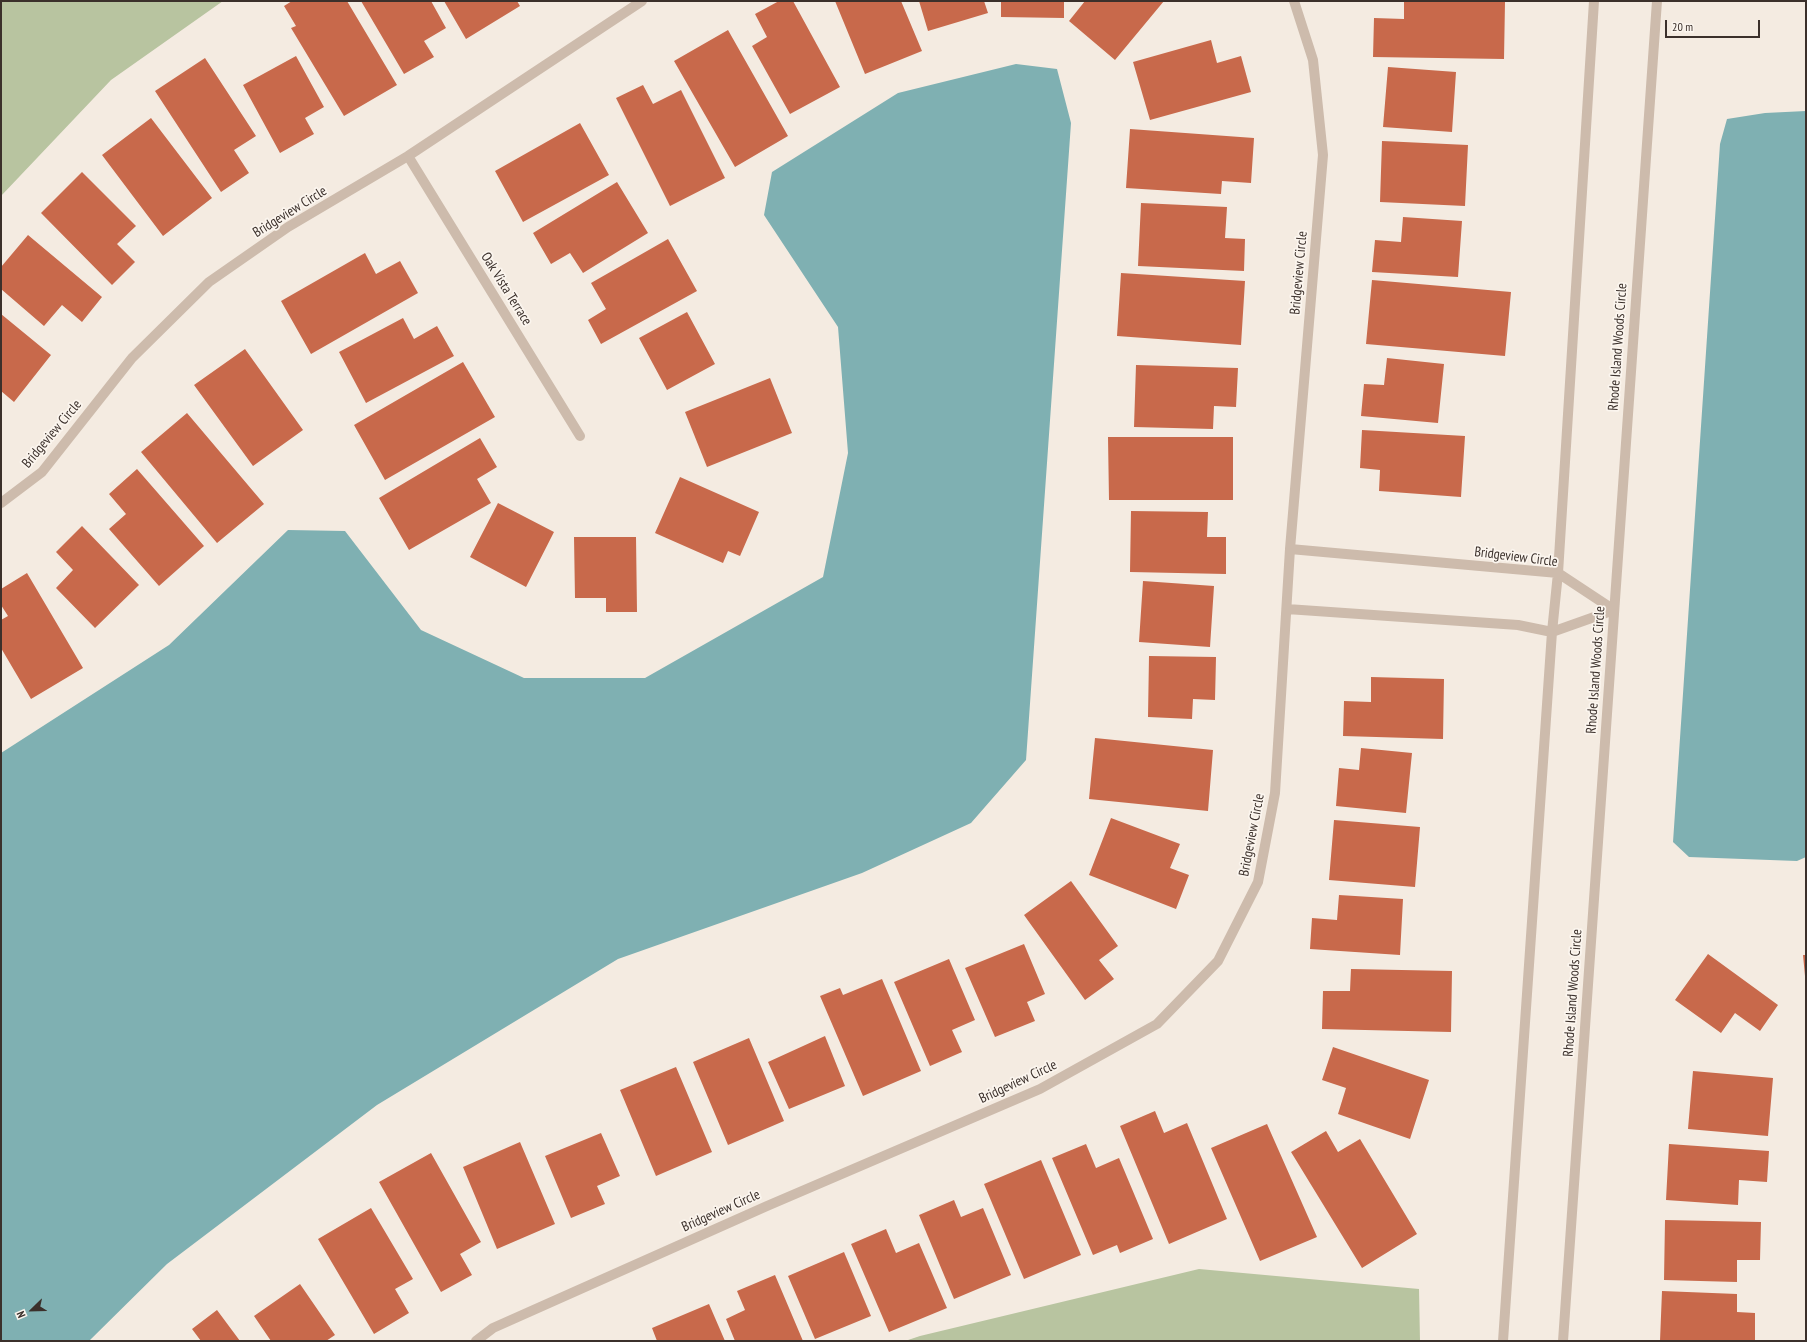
<!DOCTYPE html>
<style>
body{margin:0}
#map{position:relative;width:1807px;height:1342px;overflow:hidden;background:#f4ebe1;font-family:"PT Sans Narrow",sans-serif}
canvas{display:block}
.frame{position:absolute;inset:0;border:2px solid #3b302b;pointer-events:none}
.north{position:absolute;left:12px;top:1290px;width:40px;height:40px;-webkit-text-stroke:3px #fbf5ee;paint-order:stroke;rotate:247deg;font-size:11px;font-weight:700;line-height:16px;text-align:center;color:#3b302b}
.north::after{content:'';display:block;margin:auto;width:14px;height:18px;background:#3b302b;clip-path:polygon(50% 0,100% 100%,50% 72%,0 100%)}
.scale{position:absolute;left:1665px;top:20px;width:95px;height:18px;box-sizing:border-box;border:2px solid #3b302b;border-top:0;padding-left:5px;font-size:12px;line-height:14px;white-space:nowrap;color:#3b302b;-webkit-text-stroke:3px #fbf5ee;paint-order:stroke}
</style>
<div id="map">
<canvas width="1807" height="1342"></canvas>
<div class="frame"></div>
<div class="north">N</div>
<div class="scale">20 m</div>
</div>
<script>
const c = document.querySelector('canvas').getContext('2d');
c.lineJoin = 'round';
function fillPath(path, color) { c.fillStyle = color; c.fill(path, 'evenodd'); }
const toPath = rows => new Path2D(rows.map(r => 'M' + r).join(''));
function trace(path, color, width, dash) { c.strokeStyle = color; c.lineWidth = width; c.lineCap = dash ? 'butt' : 'round'; c.setLineDash(dash || []); c.stroke(path); }
function label(font, color, halo, rows, align = 'center') {
  c.font = font + ' "PT Sans Narrow",sans-serif'; c.lineWidth = 3.5; c.setLineDash([]); c.textBaseline = 'middle'; c.strokeStyle = halo; c.fillStyle = color; for (const [text, x, y, turn = 0] of rows) {
    c.save(); c.translate(x, y); c.rotate((+turn || 0) * Math.PI / 180); c.textAlign = isNaN(turn) ? turn : align; if (halo) c.strokeText(text, 0, 0); c.fillText(text, 0, 0); c.restore();
  }
}
const green = toPath([
 [1,1,223,1,111,80,1,196],
 [1199,1269,1419,1289,1420,1341,905,1341,920,1336]
]);
const water = toPath([
 [1016,64,1057,69,1071,123,1026,760,971,823,862,873,618,959,377,1105,167,1264,89,1341,1,1341,1,753,169,645,288,530,345,531,421,630,524,678,645,678,823,577,848,453,838,327,764,215,772,172,898,93],
 [1806,111,1806,857,1797,861,1689,857,1673,842,1720,144,1727,119,1765,113]
]);
const building = toPath([
 [292,1,347,1,397,85,344,116,291,28,296,26,284,6],
 [361,1,431,1,446,28,424,41,434,57,404,74],
 [444,1,517,1,520,6,466,39],
 [779,1,793,1,840,87,790,114,752,46,767,37,755,14],
 [835,1,901,1,922,51,865,74],
 [919,1,984,1,988,13,928,31],
 [1001,1,1064,1,1064,18,1001,17],
 [1085,1,1164,1,1115,60,1069,21],
 [1404,1,1505,2,1504,59,1373,57,1374,18,1404,19],
 [728,30,788,136,735,167,674,61],
 [1211,40,1217,63,1241,56,1251,92,1150,120,1133,62],
 [296,56,324,107,305,118,314,134,280,153,243,85],
 [205,58,256,136,234,150,249,173,221,192,155,91],
 [1388,67,1456,72,1452,132,1383,127],
 [643,85,653,104,681,90,725,178,670,206,616,98],
 [151,118,212,198,163,236,102,155],
 [580,123,609,175,523,222,495,171],
 [1130,129,1254,138,1251,183,1222,181,1221,194,1126,188],
 [1382,141,1468,145,1465,206,1380,202],
 [82,172,136,226,117,244,135,262,112,285,41,213],
 [617,182,648,233,583,273,570,253,551,264,533,233],
 [1141,203,1227,207,1225,238,1245,239,1244,271,1138,266],
 [1403,217,1462,221,1458,277,1372,272,1375,240,1401,242],
 [28,235,102,297,82,322,62,305,44,326,1,289,1,267],
 [668,239,697,291,601,344,588,320,606,309,591,283],
 [365,253,376,274,400,261,418,293,311,354,281,301],
 [1121,273,1245,281,1241,345,1117,336],
 [1372,280,1511,292,1505,356,1366,344],
 [687,312,715,364,667,390,639,338],
 [1,314,51,355,14,402,1,391],
 [403,318,414,339,437,326,454,356,366,403,339,352],
 [245,349,303,430,253,466,194,385],
 [1387,358,1444,364,1438,423,1361,416,1364,384,1384,385],
 [463,362,495,417,385,480,354,425],
 [1136,365,1238,368,1236,407,1214,406,1213,429,1134,427],
 [770,378,792,433,707,467,685,412],
 [187,413,264,504,217,543,141,452],
 [1362,430,1465,436,1461,497,1379,491,1380,470,1360,468],
 [1108,437,1233,437,1233,500,1109,500],
 [480,438,497,467,477,479,491,503,409,550,379,498],
 [137,469,204,546,159,586,109,529,126,514,109,494],
 [680,477,759,512,740,556,728,551,723,563,655,533],
 [498,503,554,532,526,587,470,557],
 [1131,511,1208,512,1207,537,1226,537,1226,574,1130,572],
 [82,526,139,585,95,628,56,588,73,570,56,552],
 [574,537,636,537,637,612,606,612,606,598,575,598],
 [27,573,83,668,31,699,1,648,1,620,8,616,1,605,1,589],
 [1143,581,1214,586,1210,647,1139,642],
 [1149,656,1216,657,1215,700,1193,699,1192,719,1148,717],
 [1371,677,1444,679,1443,739,1343,736,1344,701,1371,702],
 [1095,738,1213,750,1208,811,1089,799],
 [1361,748,1412,753,1406,813,1336,806,1339,768,1359,770],
 [1111,818,1180,844,1170,868,1189,875,1176,909,1089,875],
 [1334,820,1420,827,1415,887,1329,880],
 [1071,881,1118,946,1099,960,1114,979,1085,1000,1024,915],
 [1339,895,1403,899,1400,955,1310,949,1312,918,1337,920],
 [1024,944,1045,994,1027,1002,1035,1021,995,1037,965,968],
 [1708,954,1778,1005,1760,1031,1735,1013,1721,1033,1675,1000],
 [1803,955,1806,955,1806,976,1805,976],
 [949,959,975,1020,952,1030,962,1052,930,1066,894,982],
 [1351,969,1452,971,1451,1032,1322,1029,1323,991,1350,991],
 [882,979,921,1071,863,1096,820,996,840,988,843,995],
 [825,1036,845,1086,789,1109,768,1062],
 [749,1038,784,1121,728,1145,693,1062],
 [1333,1047,1429,1080,1410,1139,1338,1114,1346,1088,1322,1080],
 [676,1067,712,1152,656,1176,620,1090],
 [1693,1071,1773,1078,1768,1136,1688,1129],
 [1155,1111,1164,1133,1187,1123,1227,1219,1169,1244,1120,1126],
 [1267,1124,1317,1237,1260,1261,1211,1148],
 [1326,1131,1338,1152,1360,1139,1417,1234,1362,1268,1291,1152],
 [601,1133,620,1176,597,1186,605,1204,571,1218,545,1156],
 [520,1142,555,1224,497,1249,463,1167],
 [1086,1144,1096,1168,1119,1158,1153,1239,1120,1253,1117,1245,1093,1255,1052,1158],
 [1669,1144,1769,1151,1767,1182,1739,1180,1738,1205,1666,1200],
 [431,1153,481,1242,460,1254,472,1275,441,1292,379,1182],
 [1041,1160,1081,1255,1024,1279,984,1184],
 [954,1200,961,1217,983,1208,1011,1275,954,1299,919,1215],
 [371,1208,413,1279,395,1289,409,1313,374,1334,318,1239],
 [1665,1220,1761,1222,1760,1260,1737,1260,1737,1282,1664,1280],
 [886,1229,896,1253,919,1243,947,1308,889,1332,851,1244],
 [844,1252,871,1316,815,1339,788,1276],
 [775,1275,803,1341,735,1341,726,1319,745,1310,737,1291],
 [300,1284,335,1335,326,1341,271,1341,254,1316],
 [1662,1291,1737,1294,1737,1312,1755,1313,1755,1341,1660,1341],
 [709,1304,725,1341,657,1341,652,1328],
 [217,1310,240,1341,201,1341,192,1329]
]);
const minor = toPath([
 [408,156,580,436],
 [1,503,42,472,132,358,209,282,288,227,408,156,642,1],
 [1290,549,1558,573,1614,610],
 [1287,609,1518,625,1552,632,1614,610],
 [476,1341,493,1328,767,1206,1040,1089,1157,1024,1218,961,1258,882,1275,793,1290,549,1323,155,1313,60,1294,1],
 [1503,1341,1552,632,1558,573,1594,1],
 [1563,1341,1657,1]
]);
const streetNames = [
 ["Bridgeview Circle",290,212,-32],
 ["Bridgeview Circle",1299,273,-85],
 ["Oak Vista Terrace",506,289,58],
 ["Rhode Island Woods Circle",1618,347,-86],
 ["Bridgeview Circle",52,434,-50],
 ["Bridgeview Circle",1516,557,7],
 ["Rhode Island Woods Circle",1596,670,-86],
 ["Bridgeview Circle",1252,835,-79],
 ["Rhode Island Woods Circle",1573,993,-86],
 ["Bridgeview Circle",1018,1082,-25],
 ["Bridgeview Circle",721,1211,-24]
];
fillPath(green, '#b8c4a0');
fillPath(water, '#7fb0b2');
fillPath(building, '#c8694b');
trace(minor, '#cdbbac', 10);
label('14px', '#3b302b', '#fbf5ee', streetNames);
</script>
